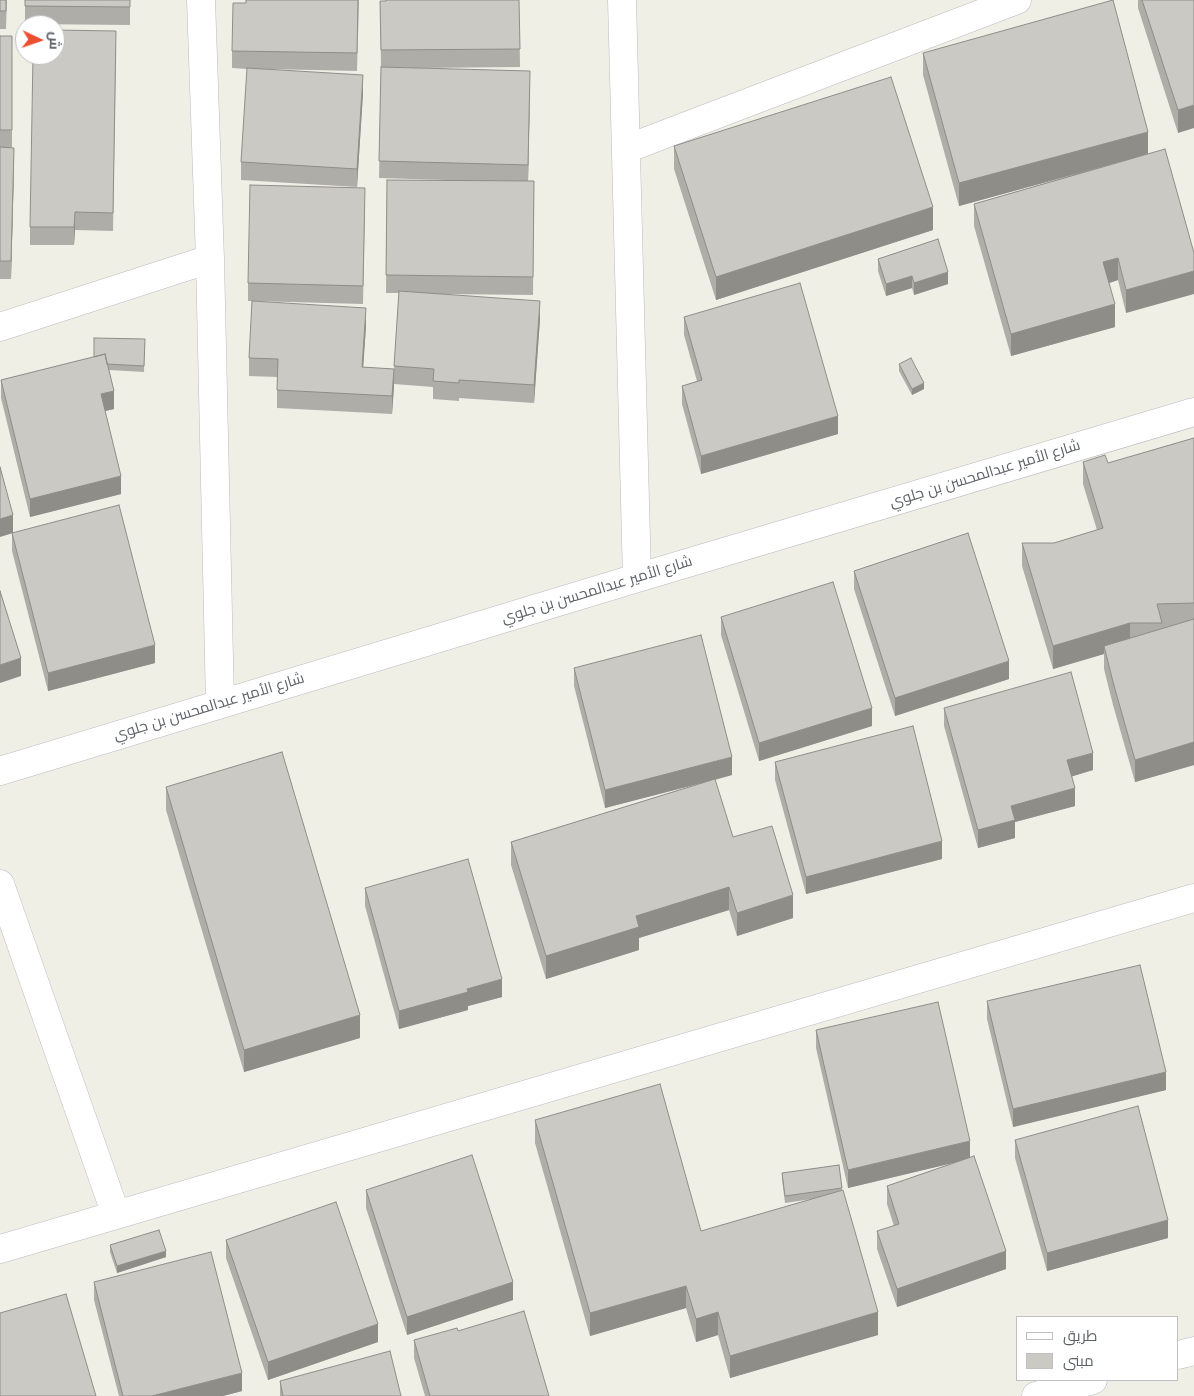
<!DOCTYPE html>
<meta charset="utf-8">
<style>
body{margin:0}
#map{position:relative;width:1194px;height:1396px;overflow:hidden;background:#f0efe6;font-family:"Fira Sans",Cairo,sans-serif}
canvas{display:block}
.legend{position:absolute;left:1016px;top:1316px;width:162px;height:65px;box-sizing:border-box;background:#fff;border:1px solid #bec0c2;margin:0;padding:6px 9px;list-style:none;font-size:15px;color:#5d6167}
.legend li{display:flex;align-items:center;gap:10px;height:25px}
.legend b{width:25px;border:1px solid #bec0c2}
.north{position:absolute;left:15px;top:15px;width:50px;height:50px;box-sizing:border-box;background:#fff;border:1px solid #bec0c2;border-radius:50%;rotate:93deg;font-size:14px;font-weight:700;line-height:20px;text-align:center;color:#5d6167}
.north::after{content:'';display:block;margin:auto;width:18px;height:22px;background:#ec4f30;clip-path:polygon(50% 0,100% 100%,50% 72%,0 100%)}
</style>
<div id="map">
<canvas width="1194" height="1396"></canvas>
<ul class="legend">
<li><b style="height:6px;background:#fff"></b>طريق</li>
<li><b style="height:14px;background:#cbc9c3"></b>مبنى</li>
</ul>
<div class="north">ش</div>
</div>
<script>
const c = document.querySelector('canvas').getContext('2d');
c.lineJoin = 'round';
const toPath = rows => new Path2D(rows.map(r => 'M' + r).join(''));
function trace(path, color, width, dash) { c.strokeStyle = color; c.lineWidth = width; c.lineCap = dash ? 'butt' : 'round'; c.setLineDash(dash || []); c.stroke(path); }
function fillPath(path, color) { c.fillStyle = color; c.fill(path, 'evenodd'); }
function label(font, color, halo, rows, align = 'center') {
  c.font = font + ' "Fira Sans",Cairo,sans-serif'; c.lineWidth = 4; c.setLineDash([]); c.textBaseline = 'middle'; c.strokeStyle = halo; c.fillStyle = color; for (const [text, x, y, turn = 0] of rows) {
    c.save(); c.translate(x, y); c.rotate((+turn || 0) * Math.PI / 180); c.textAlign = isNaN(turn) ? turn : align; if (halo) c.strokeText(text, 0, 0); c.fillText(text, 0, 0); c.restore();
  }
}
const minor = toPath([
 [201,0,210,259,220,703],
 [622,0,637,578],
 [626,149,1017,0],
 [0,327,210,259],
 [0,771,637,578,1194,412],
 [0,884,116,1215],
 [0,1249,1194,898],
 [1178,1355,1194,1351],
 [1036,1396,1093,1380]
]);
const wall = toPath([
 [0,0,7,0,6,29,0,29],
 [25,0,130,0,130,25,25,24],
 [359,0,357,71,266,69,363,93,357,187,241,180,241,162,247,69,232,68,232,51,246,3],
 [519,0,520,67,417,68,530,89,528,181,534,181,533,295,440,294,540,319,534,403,459,398,459,401,433,399,433,387,394,384,392,414,277,408,277,377,249,376,249,358,252,301,248,301,248,283,365,206,363,304,253,301,366,326,363,367,394,369,399,293,386,293,387,180,447,180,379,178,381,68,380,1],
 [1138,0,1194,0,1178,133,1138,8],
 [0,36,12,36,12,148,14,166,11,279,0,279],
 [116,49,113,231,75,230,74,245,30,245,30,227],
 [923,53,1148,132,1126,313,1118,280,1109,283,1115,327,1011,356,974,226,974,204,1073,175,959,206,923,75],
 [674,146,933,230,716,300,674,169],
 [878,259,948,284,914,295,912,288,886,296,878,271],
 [684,317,838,434,701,474,682,404,682,386,697,381,684,335],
 [145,339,144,372,109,370,114,409,105,411,121,494,30,517,1,398,1,380,94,357],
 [899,364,924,389,912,395,899,371],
 [1194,438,1194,765,1135,782,1113,705,1104,669,1104,654,1053,669,1022,566,1022,543,1054,543,1097,530,1083,484,1083,462,1108,463],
 [13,532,155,663,48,691,12,551,12,533],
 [854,571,1009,679,895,716,854,589],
 [721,617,872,726,759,761,721,635],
 [574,668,732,775,715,780,733,837,793,918,737,936,729,910,639,938,639,950,546,979,511,865,511,842,702,783,605,808,574,686],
 [944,708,1093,770,1072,776,1075,806,1015,822,1015,838,978,848,944,726],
 [775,762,942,859,806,894,775,780],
 [166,787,360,1038,244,1072,166,810],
 [365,888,502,997,468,1006,468,1010,399,1029,365,906],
 [987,1001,1166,1090,1013,1127,987,1019],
 [816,1030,970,1157,1006,1269,897,1307,877,1249,877,1231,894,1226,887,1204,887,1186,956,1162,848,1188,816,1048],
 [535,1120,701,1231,812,1199,785,1203,782,1179,782,1173,839,1165,842,1190,878,1335,730,1378,718,1335,696,1342,686,1308,590,1336,535,1143],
 [1015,1140,1168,1238,1047,1271,1015,1158],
 [366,1190,513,1300,407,1335,366,1208],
 [226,1240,378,1342,268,1380,226,1258],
 [110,1245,166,1257,117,1273,110,1252],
 [94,1282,242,1391,223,1396,119,1396,94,1300],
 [458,1331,549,1396,425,1396,414,1358,414,1340],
 [280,1381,401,1396,280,1396]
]);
const shadedWall = toPath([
 [530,71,530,89,528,183,528,165],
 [363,75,363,93,357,187,357,169],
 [1194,105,1194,128,1178,133,1178,110],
 [1148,132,1148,154,959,206,959,183],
 [14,148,14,166,11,279,11,261],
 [933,207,933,230,716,300,716,277],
 [75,212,75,230,74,245,74,227],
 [1118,258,1118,280,1103,285,1103,262],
 [1194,271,1194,294,1126,313,1126,290],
 [948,272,948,284,914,295,914,283],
 [912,276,912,288,886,296,886,284],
 [540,301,540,319,534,403,534,385],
 [1115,304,1115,327,1011,356,1011,334],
 [366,308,366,326,362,385,362,367],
 [394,369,394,387,392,414,392,396],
 [924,383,924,389,912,395,912,389],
 [114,391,114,409,101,412,101,394],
 [838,416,838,434,701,474,701,456],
 [121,476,121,494,30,517,30,499],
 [13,515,13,533,0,537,0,519],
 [1130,623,1130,646,1104,646,1104,654,1053,669,1053,646],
 [155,645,155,663,48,691,48,673],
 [21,658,21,676,0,683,0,665],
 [1009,661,1009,679,895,716,895,698],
 [872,708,872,726,759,761,759,743],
 [1194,742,1194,765,1135,782,1135,760],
 [1093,753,1093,770,1067,778,1067,760],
 [732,757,732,775,605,808,605,790],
 [1075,788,1075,806,1015,822,1015,838,978,848,978,830,1011,806],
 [942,841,942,859,806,894,806,877],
 [729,887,729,910,639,938,639,950,546,979,546,956,636,916],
 [793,895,793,918,737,936,737,913],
 [502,979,502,997,468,1006,468,1010,399,1029,399,1011,467,989],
 [360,1015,360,1038,244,1072,244,1050],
 [1166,1072,1166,1090,1013,1127,1013,1109],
 [970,1141,970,1159,848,1188,848,1170],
 [1168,1220,1168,1238,1047,1271,1047,1253],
 [166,1251,166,1257,117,1273,117,1266],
 [1006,1251,1006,1269,897,1307,897,1289],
 [513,1282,513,1300,407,1335,407,1317],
 [686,1286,686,1308,590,1336,590,1313],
 [718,1312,718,1335,696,1342,696,1319],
 [878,1312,878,1335,730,1378,730,1356],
 [378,1324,378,1342,268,1380,268,1362],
 [242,1373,242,1391,223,1396,152,1396]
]);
const building = toPath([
 [0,0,6,0,6,11,0,11,0,0],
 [25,0,130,0,130,7,25,6,25,0],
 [246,0,358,0,357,53,232,51,233,3,246,3,246,0],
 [386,0,519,0,520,49,381,50,380,1,386,1,386,0],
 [1113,0,1148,132,959,183,923,53,1113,0],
 [1142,0,1194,0,1194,105,1178,110,1142,0],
 [55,30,116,31,113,213,75,212,74,227,30,227,33,55,55,55,55,30],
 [0,36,12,36,12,130,0,130,0,36],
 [381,67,530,71,528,165,379,161,381,67],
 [247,68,363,75,357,169,241,162,247,68],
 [891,77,933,207,716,277,674,146,891,77],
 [0,147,14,148,11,261,0,261,0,147],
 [1165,149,1194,253,1194,271,1126,290,1118,258,1103,262,1115,304,1011,334,974,204,1165,149],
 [387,180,534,181,533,277,386,275,387,180],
 [250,185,365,188,363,286,248,283,250,185],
 [938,239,948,272,914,283,912,276,886,284,878,259,938,239],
 [800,283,838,416,701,456,682,386,702,380,684,317,800,283],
 [399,291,540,301,534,385,459,380,459,383,433,381,434,369,394,366,399,291],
 [252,301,366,308,362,367,394,369,392,396,277,390,278,359,249,358,252,301],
 [94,338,145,339,144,366,107,364,105,354,94,357,94,338],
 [105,354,114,391,101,394,121,476,30,499,1,380,105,354],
 [911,358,924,383,912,389,899,364,911,358],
 [1194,438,1194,603,1157,604,1162,623,1130,623,1053,646,1022,543,1054,543,1103,528,1083,462,1105,455,1108,463,1194,438],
 [0,467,13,515,0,519,0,467],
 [119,505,155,645,48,673,12,533,119,505],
 [968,533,1009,661,895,698,854,571,968,533],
 [833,582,872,708,759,743,721,617,833,582],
 [0,591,21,658,0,665,0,591],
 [1194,619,1194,742,1135,760,1113,682,1104,646,1194,619],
 [701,635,732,757,605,790,574,668,701,635],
 [1071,672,1093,753,1067,760,1075,788,1011,806,1015,820,978,830,944,708,1071,672],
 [913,726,942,841,806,877,775,762,913,726],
 [282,752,360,1015,244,1050,166,787,282,752],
 [715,779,733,837,772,826,793,895,737,913,729,887,636,916,639,927,546,956,511,842,715,779],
 [468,859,502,979,467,989,468,992,399,1011,365,888,468,859],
 [1140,965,1166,1072,1013,1109,987,1001,1140,965],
 [938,1002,970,1141,848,1170,816,1030,938,1002],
 [660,1084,701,1231,843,1190,878,1312,730,1356,718,1312,696,1319,686,1286,590,1313,535,1120,660,1084],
 [1138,1106,1168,1220,1047,1253,1015,1140,1138,1106],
 [472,1155,513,1282,407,1317,366,1190,472,1155],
 [974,1156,1006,1251,897,1289,877,1231,899,1224,887,1186,974,1156],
 [839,1165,842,1188,785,1196,782,1173,839,1165],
 [336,1202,378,1324,268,1362,226,1240,336,1202],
 [159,1230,166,1251,117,1266,110,1245,159,1230],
 [211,1252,242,1373,152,1396,123,1396,94,1282,211,1252],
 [66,1294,96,1396,0,1396,0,1313,66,1294],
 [524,1311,549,1396,430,1396,414,1340,457,1328,458,1331,524,1311],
 [390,1351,401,1396,283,1396,280,1381,390,1351]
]);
const streetNames = [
 ["شارع الأمير عبدالمحسن بن جلوي",985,474,-17],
 ["شارع الأمير عبدالمحسن بن جلوي",597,590,-17],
 ["شارع الأمير عبدالمحسن بن جلوي",209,707,-17]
];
trace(minor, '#b8bbc0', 29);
trace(minor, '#fff', 28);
fillPath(wall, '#afada8');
fillPath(shadedWall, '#8e8d88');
fillPath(building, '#cbc9c3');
trace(building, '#8e8d88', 1);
label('15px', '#5d6167', '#fff', streetNames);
</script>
